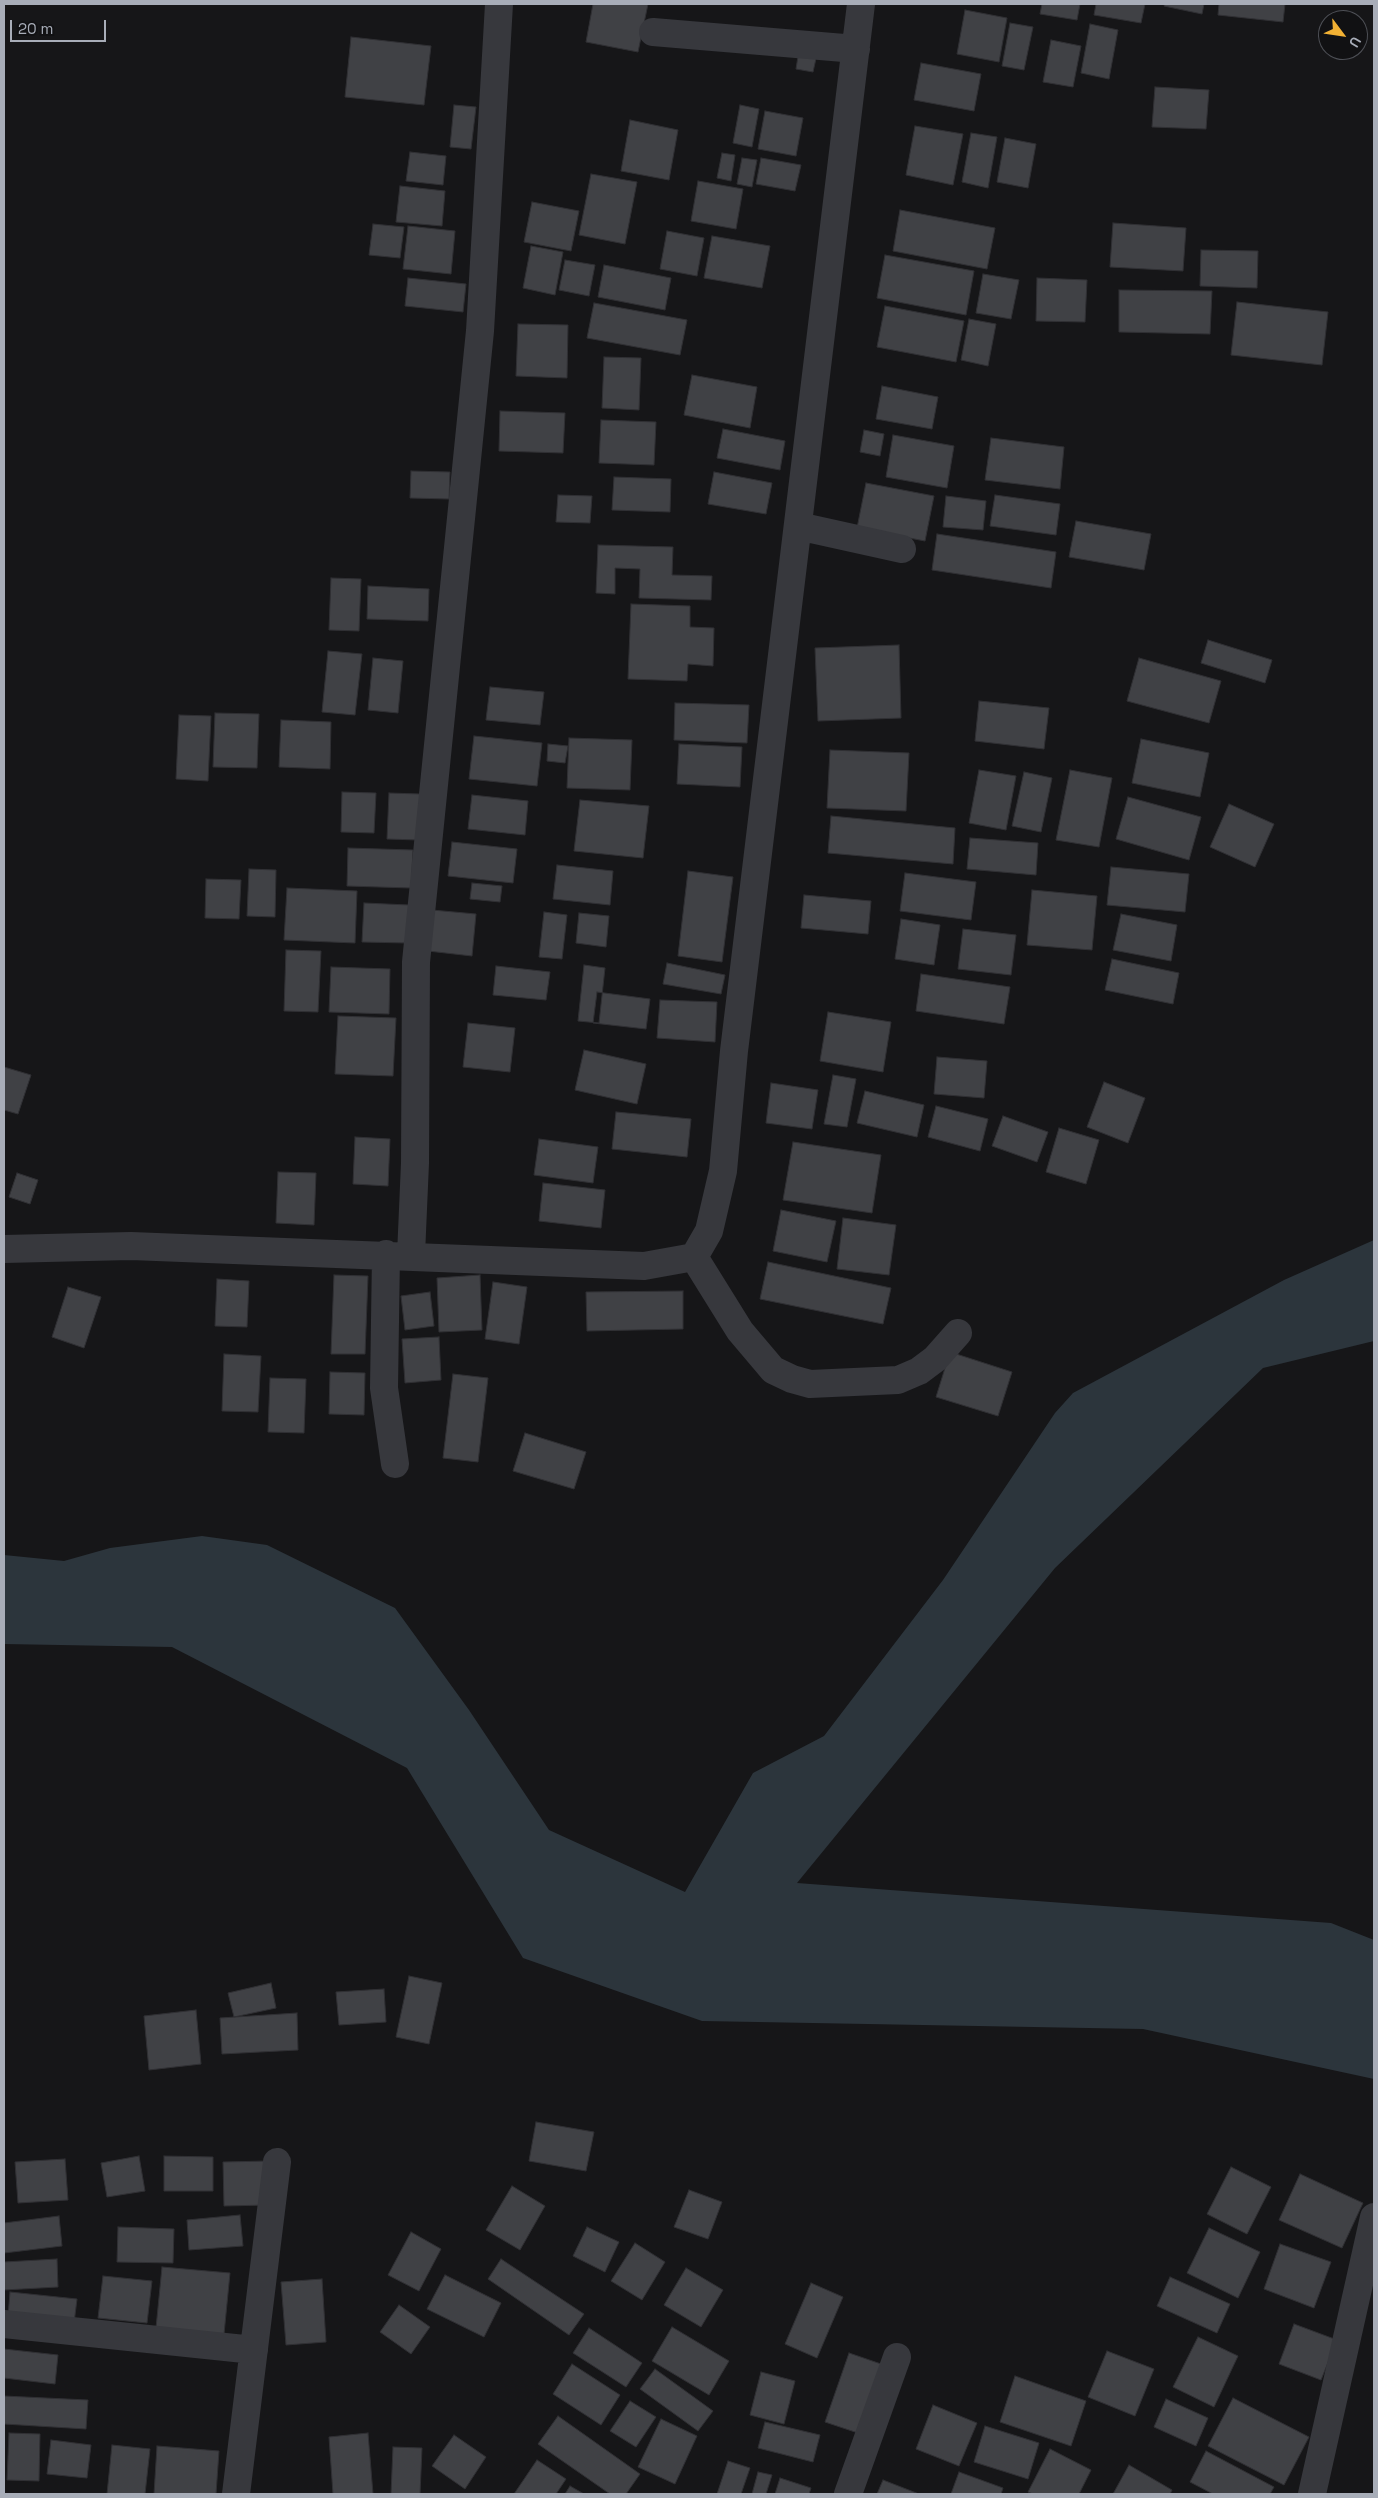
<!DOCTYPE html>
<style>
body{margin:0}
#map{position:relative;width:1378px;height:2498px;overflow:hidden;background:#161618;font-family:"Space Grotesk",sans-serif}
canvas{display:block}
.frame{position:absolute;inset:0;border:5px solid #a8adb8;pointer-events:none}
.north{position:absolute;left:1318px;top:10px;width:50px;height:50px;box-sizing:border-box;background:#111113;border:1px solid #4d4f55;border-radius:50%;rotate:121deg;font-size:14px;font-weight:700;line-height:20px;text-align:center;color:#a8adb8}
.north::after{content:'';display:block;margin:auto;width:18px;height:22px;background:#f2b134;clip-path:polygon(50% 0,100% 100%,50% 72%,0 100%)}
.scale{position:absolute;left:10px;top:20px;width:96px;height:22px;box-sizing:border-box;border:2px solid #a8adb8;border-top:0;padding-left:6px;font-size:15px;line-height:18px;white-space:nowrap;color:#a8adb8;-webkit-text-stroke:4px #111113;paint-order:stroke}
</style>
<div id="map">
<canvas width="1378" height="2498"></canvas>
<div class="frame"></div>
<div class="north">U</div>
<div class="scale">20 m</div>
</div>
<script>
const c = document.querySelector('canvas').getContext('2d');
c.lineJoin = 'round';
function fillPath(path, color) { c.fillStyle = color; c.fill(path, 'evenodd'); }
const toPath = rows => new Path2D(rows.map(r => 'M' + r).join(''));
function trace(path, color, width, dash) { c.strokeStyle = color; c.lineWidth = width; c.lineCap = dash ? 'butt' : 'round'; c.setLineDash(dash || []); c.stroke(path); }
const water = toPath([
 [1374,1240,1374,1341,1263,1368,1055,1568,797,1883,1331,1923,1374,1940,1374,2079,1143,2029,702,2021,523,1958,407,1768,172,1647,4,1644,4,1555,64,1561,110,1548,202,1536,267,1545,395,1608,469,1710,549,1830,685,1892,753,1773,824,1736,943,1580,1055,1413,1073,1393,1284,1280]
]);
const building = toPath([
 [593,4,648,4,638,52,586,42,593,4],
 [1042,4,1080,4,1077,20,1040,14,1042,4],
 [1096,4,1145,4,1141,23,1094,15,1096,4],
 [1165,4,1204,4,1202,14,1164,6,1165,4],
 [1219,4,1285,4,1283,22,1218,15,1219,4],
 [965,10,1007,18,999,62,957,54,965,10],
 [1010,23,1033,27,1024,70,1002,66,1010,23],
 [1090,24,1118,30,1109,79,1081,73,1090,24],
 [351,37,431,46,424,105,345,97,351,37],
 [1051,40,1081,46,1073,87,1043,82,1051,40],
 [799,50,817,54,813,72,796,69,799,50],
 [921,63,981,74,974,111,914,100,921,63],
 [1155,87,1209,90,1206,129,1152,127,1155,87],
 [454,105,476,107,471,149,450,147,454,105],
 [740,105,759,109,752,147,733,143,740,105],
 [765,111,803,118,796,156,758,149,765,111],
 [630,120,678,130,669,180,621,171,630,120],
 [915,126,963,134,953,185,906,175,915,126],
 [971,133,997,137,988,188,962,182,971,133],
 [1005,138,1036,144,1028,188,997,182,1005,138],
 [410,152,446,156,443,185,406,181,410,152],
 [722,153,735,155,731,181,717,178,722,153],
 [742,158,757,160,752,187,737,184,742,158],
 [761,158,801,165,795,191,756,184,761,158],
 [591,174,637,182,625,244,579,235,591,174],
 [698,181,743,189,736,229,691,221,698,181],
 [400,186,445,191,442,226,396,222,400,186],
 [532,202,579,211,571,251,524,242,532,202],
 [900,210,995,228,987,269,893,251,900,210],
 [1113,223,1186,228,1183,271,1110,267,1113,223],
 [373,224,404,227,400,258,369,255,373,224],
 [408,226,455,231,451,274,403,269,408,226],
 [667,231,704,238,697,276,660,269,667,231],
 [712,236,770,246,762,288,704,278,712,236],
 [531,246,563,252,555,295,523,288,531,246],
 [1201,250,1258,251,1257,288,1200,286,1201,250],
 [885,255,974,271,966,315,877,298,885,255],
 [565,260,595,265,589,296,559,290,565,260],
 [604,265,671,278,665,310,598,297,604,265],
 [983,274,1019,280,1011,319,976,313,983,274],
 [408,278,466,284,463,312,405,306,408,278],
 [1037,278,1087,280,1085,322,1036,321,1037,278],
 [1119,290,1212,291,1210,334,1119,332,1119,290],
 [1237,302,1328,312,1322,365,1231,355,1237,302],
 [594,303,687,320,680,355,587,338,594,303],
 [885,306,964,321,956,362,877,347,885,306],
 [969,319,996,324,988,366,961,360,969,319],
 [518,324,568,325,567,378,516,376,518,324],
 [604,357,641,358,639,410,602,408,604,357],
 [692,375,757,387,750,428,684,415,692,375],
 [882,386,938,397,932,429,876,419,882,386],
 [500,411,565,413,563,453,499,451,500,411],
 [601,420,656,422,654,465,599,463,601,420],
 [723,429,785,441,780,470,717,458,723,429],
 [864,430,884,434,880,456,860,452,864,430],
 [893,435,954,446,947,488,886,477,893,435],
 [991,438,1064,447,1060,489,985,480,991,438],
 [411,471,450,472,449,499,410,498,411,471],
 [714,472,772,483,766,514,708,504,714,472],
 [614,477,671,479,670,512,612,510,614,477],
 [866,483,934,496,925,541,857,528,866,483],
 [558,495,592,496,590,523,556,522,558,495],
 [995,495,1060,504,1056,535,990,526,995,495],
 [946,496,986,501,983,530,943,527,946,496],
 [1076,521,1151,534,1144,570,1069,557,1076,521],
 [937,534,1056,552,1051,588,932,570,937,534],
 [598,545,673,547,672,575,712,576,711,600,639,598,640,569,615,568,615,594,596,593,598,545],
 [331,578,361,579,359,631,329,630,331,578],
 [368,586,429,589,428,621,367,619,368,586],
 [631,604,690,606,690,627,714,628,713,666,688,664,687,681,628,679,631,604],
 [1208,640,1272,660,1265,683,1201,663,1208,640],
 [899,645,901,718,818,721,815,648,899,645],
 [328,651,362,654,355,715,322,712,328,651],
 [373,658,403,661,398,713,368,710,373,658],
 [1139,658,1221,681,1209,723,1127,701,1139,658],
 [490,687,544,692,540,725,486,720,490,687],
 [979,701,1049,708,1044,749,975,741,979,701],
 [675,703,749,705,747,743,674,740,675,703],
 [215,713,259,714,257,768,213,767,215,713],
 [179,715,211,716,208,781,176,779,179,715],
 [281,720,331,722,330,769,279,767,281,720],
 [474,736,542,743,537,786,469,779,474,736],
 [569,738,632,740,630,790,567,788,569,738],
 [1141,739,1209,753,1200,797,1132,783,1141,739],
 [548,744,568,746,565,763,547,761,548,744],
 [679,744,742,747,740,787,677,784,679,744],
 [830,750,909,753,906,811,827,808,830,750],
 [979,770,1016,776,1006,830,969,823,979,770],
 [1070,770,1112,778,1099,847,1056,840,1070,770],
 [1024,772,1052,778,1041,832,1012,826,1024,772],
 [342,792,376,793,374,833,341,832,342,792],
 [389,793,420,794,418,840,387,839,389,793],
 [472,795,528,801,525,835,468,829,472,795],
 [1128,797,1201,817,1189,860,1116,839,1128,797],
 [580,800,649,806,643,858,574,851,580,800],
 [1229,804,1274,824,1255,867,1210,847,1229,804],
 [831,816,955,828,953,864,828,853,831,816],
 [970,838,1038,843,1036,875,967,869,970,838],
 [452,842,517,849,513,883,448,876,452,842],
 [348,848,413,850,411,888,347,886,348,848],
 [557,865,613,871,610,905,553,899,557,865],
 [1111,867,1189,874,1185,912,1107,905,1111,867],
 [249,869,276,870,275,917,247,916,249,869],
 [688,871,733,877,722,962,678,956,688,871],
 [905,873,976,882,971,920,900,911,905,873],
 [206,879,241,880,239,919,205,918,206,879],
 [472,883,502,886,500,902,470,899,472,883],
 [287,888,357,891,355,943,284,940,287,888],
 [1032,890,1097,896,1092,950,1027,945,1032,890],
 [804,895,871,901,868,934,801,928,804,895],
 [364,903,409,905,407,943,362,942,364,903],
 [432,910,476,914,472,956,428,951,432,910],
 [544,912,567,915,562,959,539,957,544,912],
 [579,913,609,916,606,947,576,943,579,913],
 [1121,914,1177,925,1171,961,1113,950,1121,914],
 [901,919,940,925,934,965,895,959,901,919],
 [963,929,1016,935,1011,975,958,969,963,929],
 [286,950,321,951,318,1012,284,1011,286,950],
 [1112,959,1179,973,1173,1004,1105,990,1112,959],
 [667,963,725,975,721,994,663,984,667,963],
 [584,965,605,968,599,1023,578,1021,584,965],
 [496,966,550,972,546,1000,493,995,496,966],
 [331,967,390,969,389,1014,329,1012,331,967],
 [921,974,1010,987,1004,1024,916,1011,921,974],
 [597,992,650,999,646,1029,593,1023,597,992],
 [660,1000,717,1002,715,1042,657,1038,660,1000],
 [828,1012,891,1022,883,1072,820,1061,828,1012],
 [338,1016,396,1018,393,1076,335,1074,338,1016],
 [468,1023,515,1028,510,1072,463,1067,468,1023],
 [584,1050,646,1064,637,1104,575,1090,584,1050],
 [937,1057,987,1061,984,1098,934,1094,937,1057],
 [4,1067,31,1075,18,1114,4,1110,4,1067],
 [833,1075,856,1079,847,1127,824,1124,833,1075],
 [1104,1082,1145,1098,1128,1143,1087,1127,1104,1082],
 [771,1083,818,1090,812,1129,766,1123,771,1083],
 [865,1091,924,1105,917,1137,857,1123,865,1091],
 [936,1106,988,1119,980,1151,928,1137,936,1106],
 [616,1112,691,1119,687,1157,612,1149,616,1112],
 [1003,1116,1048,1132,1037,1162,992,1146,1003,1116],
 [1059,1128,1099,1140,1086,1184,1046,1172,1059,1128],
 [355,1137,390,1139,388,1186,353,1184,355,1137],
 [539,1139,598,1147,593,1183,534,1175,539,1139],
 [793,1142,881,1155,872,1213,783,1200,793,1142],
 [278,1172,316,1173,314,1225,276,1223,278,1172],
 [17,1173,38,1180,30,1204,9,1197,17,1173],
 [543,1183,605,1190,601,1228,539,1221,543,1183],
 [781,1210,836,1221,827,1262,773,1251,781,1210],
 [843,1218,896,1225,889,1275,837,1269,843,1218],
 [768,1262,891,1288,883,1324,760,1299,768,1262],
 [334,1275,368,1276,365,1354,331,1354,334,1275],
 [480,1275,482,1330,439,1332,437,1278,480,1275],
 [217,1279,249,1281,247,1327,215,1326,217,1279],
 [493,1282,527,1287,519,1344,485,1339,493,1282],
 [68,1287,101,1297,84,1348,52,1337,68,1287],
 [683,1291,683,1329,587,1331,586,1292,683,1291],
 [430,1292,434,1326,405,1330,401,1296,430,1292],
 [439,1337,441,1380,405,1383,402,1339,439,1337],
 [950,1352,1012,1372,998,1416,936,1397,950,1352],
 [224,1354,261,1356,258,1412,222,1411,224,1354],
 [330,1372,365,1373,364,1415,329,1414,330,1372],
 [453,1374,488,1378,478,1462,443,1458,453,1374],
 [270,1378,306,1379,304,1433,268,1432,270,1378],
 [525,1433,586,1452,574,1489,513,1471,525,1433],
 [409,1976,442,1983,429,2044,396,2037,409,1976],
 [271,1983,276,2008,234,2017,228,1993,271,1983],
 [384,1989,386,2022,339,2025,336,1992,384,1989],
 [196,2010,201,2064,149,2070,144,2016,196,2010],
 [297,2013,298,2050,222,2054,220,2018,297,2013],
 [536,2122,594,2132,586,2171,529,2161,536,2122],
 [139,2156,145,2191,107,2197,101,2163,139,2156],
 [164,2156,213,2157,213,2191,164,2191,164,2156],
 [65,2159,68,2200,18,2203,15,2162,65,2159],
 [268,2161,268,2205,224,2206,223,2162,268,2161],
 [1231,2167,1271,2187,1247,2234,1207,2214,1231,2167],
 [1300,2174,1363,2203,1342,2248,1279,2220,1300,2174],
 [512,2186,545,2206,520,2250,486,2230,512,2186],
 [689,2190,722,2202,708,2239,674,2227,689,2190],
 [240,2215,243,2246,189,2250,187,2220,240,2215],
 [59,2216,62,2246,4,2253,4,2223,59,2216],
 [118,2227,174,2229,173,2263,117,2262,118,2227],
 [587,2227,619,2242,605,2272,573,2256,587,2227],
 [1209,2228,1260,2252,1238,2298,1187,2273,1209,2228],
 [411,2232,441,2249,419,2291,388,2275,411,2232],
 [635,2243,665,2262,642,2300,611,2281,635,2243],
 [1280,2244,1331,2262,1314,2308,1264,2289,1280,2244],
 [57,2259,58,2287,4,2290,4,2262,57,2259],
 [501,2259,584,2314,569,2335,488,2279,501,2259],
 [162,2267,230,2273,224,2334,156,2328,162,2267],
 [686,2268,723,2290,701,2327,664,2305,686,2268],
 [445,2275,501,2303,484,2337,427,2309,445,2275],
 [103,2276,152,2281,147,2323,98,2318,103,2276],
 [1170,2277,1230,2304,1217,2333,1157,2306,1170,2277],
 [322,2279,326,2342,286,2345,281,2282,322,2279],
 [811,2283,843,2297,817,2358,785,2344,811,2283],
 [10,2292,77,2299,74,2323,8,2317,10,2292],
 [399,2305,430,2327,411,2354,380,2332,399,2305],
 [1294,2324,1337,2340,1321,2380,1279,2364,1294,2324],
 [672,2327,729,2361,709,2395,652,2361,672,2327],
 [589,2328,642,2363,626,2387,573,2353,589,2328],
 [1198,2337,1238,2356,1214,2407,1173,2387,1198,2337],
 [4,2349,58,2355,55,2384,4,2378,4,2349],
 [1107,2351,1154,2369,1135,2416,1088,2397,1107,2351],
 [849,2353,884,2365,861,2434,825,2422,849,2353],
 [572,2364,620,2395,601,2425,553,2394,572,2364],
 [655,2369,713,2411,698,2431,640,2389,655,2369],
 [761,2372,795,2381,784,2424,750,2415,761,2372],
 [1015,2376,1086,2401,1071,2446,1000,2422,1015,2376],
 [4,2396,88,2400,86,2429,4,2424,4,2396],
 [1233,2398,1309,2437,1284,2485,1208,2446,1233,2398],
 [1166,2399,1208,2418,1196,2446,1154,2427,1166,2399],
 [630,2401,656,2417,636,2447,610,2431,630,2401],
 [933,2405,977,2423,959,2466,916,2449,933,2405],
 [558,2416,640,2474,626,2494,610,2494,538,2444,558,2416],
 [661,2419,697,2436,675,2484,638,2467,661,2419],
 [765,2422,820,2435,813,2462,758,2448,765,2422],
 [985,2426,1039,2443,1028,2479,974,2462,985,2426],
 [9,2433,40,2434,39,2481,7,2480,9,2433],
 [368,2433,373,2494,333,2494,329,2437,368,2433],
 [454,2435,486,2457,465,2489,432,2466,454,2435],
 [51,2440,91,2445,87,2478,47,2474,51,2440],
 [112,2445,150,2449,145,2494,107,2494,112,2445],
 [157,2446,219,2451,216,2494,154,2494,157,2446],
 [393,2447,422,2448,420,2494,391,2494,393,2447],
 [1050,2449,1091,2470,1079,2494,1033,2494,1028,2492,1050,2449],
 [1206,2451,1274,2487,1270,2494,1213,2494,1190,2482,1206,2451],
 [537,2460,566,2479,556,2494,514,2494,537,2460],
 [728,2461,750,2468,741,2494,717,2494,728,2461],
 [1129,2465,1172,2490,1170,2494,1113,2494,1129,2465],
 [758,2472,772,2475,766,2494,752,2494,758,2472],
 [959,2472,1003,2488,1001,2494,951,2494,959,2472],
 [780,2478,811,2488,809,2494,775,2494,780,2478],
 [883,2480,919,2494,877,2494,883,2480],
 [570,2486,584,2494,565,2494,570,2486]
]);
const minor = toPath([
 [653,32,856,49],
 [798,526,902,549],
 [4,1249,131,1246,644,1266,694,1257,709,1231,723,1171,734,1051,861,4],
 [386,1254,384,1388,395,1464],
 [411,1255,415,1163,416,962,480,331,499,4],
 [694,1257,740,1331,773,1370,792,1379,810,1384,898,1380,919,1371,935,1359,958,1333],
 [4,2324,254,2350],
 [236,2494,277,2162],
 [848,2494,897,2357],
 [1312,2494,1374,2217]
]);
fillPath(water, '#2c353c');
fillPath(building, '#404145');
trace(building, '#303034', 1);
trace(minor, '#37383d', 28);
</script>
